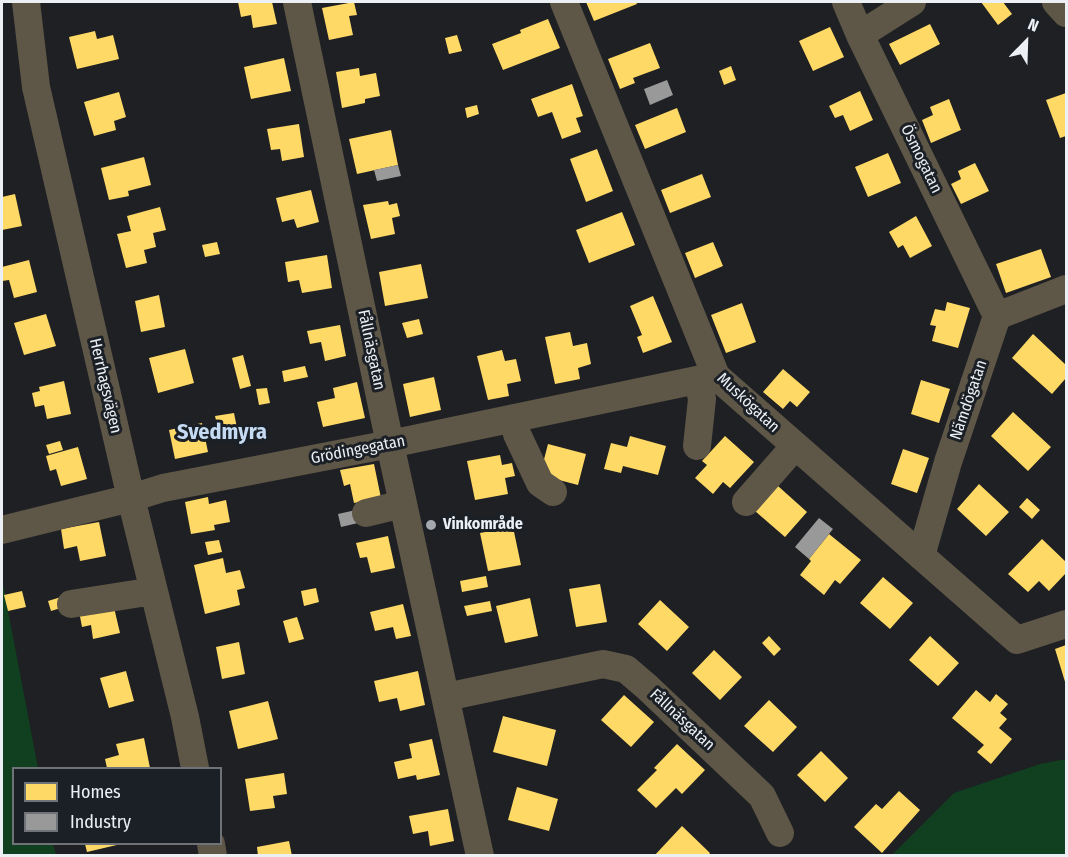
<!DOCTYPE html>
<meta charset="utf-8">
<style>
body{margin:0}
#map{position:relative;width:1068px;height:857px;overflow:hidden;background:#1e2023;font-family:"Fira Sans Condensed",sans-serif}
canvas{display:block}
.frame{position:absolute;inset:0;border:3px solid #ecf0f4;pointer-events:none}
.legend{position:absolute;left:12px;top:767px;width:210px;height:78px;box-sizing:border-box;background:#1b2026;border:2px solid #6f7378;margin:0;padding:8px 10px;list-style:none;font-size:18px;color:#ecf0f4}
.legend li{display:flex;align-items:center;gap:12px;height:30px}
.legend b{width:30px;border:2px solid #6f7378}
.north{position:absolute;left:996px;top:12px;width:60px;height:60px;-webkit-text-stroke:4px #1b2026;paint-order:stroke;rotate:23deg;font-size:16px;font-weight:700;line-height:24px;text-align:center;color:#ecf0f4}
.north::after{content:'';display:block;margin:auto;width:21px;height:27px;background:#ecf0f4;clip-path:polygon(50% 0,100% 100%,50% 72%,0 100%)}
</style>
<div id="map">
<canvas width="1068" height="857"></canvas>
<div class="frame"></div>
<ul class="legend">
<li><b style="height:16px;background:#ffd966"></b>Homes</li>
<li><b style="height:16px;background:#999"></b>Industry</li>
</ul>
<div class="north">N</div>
</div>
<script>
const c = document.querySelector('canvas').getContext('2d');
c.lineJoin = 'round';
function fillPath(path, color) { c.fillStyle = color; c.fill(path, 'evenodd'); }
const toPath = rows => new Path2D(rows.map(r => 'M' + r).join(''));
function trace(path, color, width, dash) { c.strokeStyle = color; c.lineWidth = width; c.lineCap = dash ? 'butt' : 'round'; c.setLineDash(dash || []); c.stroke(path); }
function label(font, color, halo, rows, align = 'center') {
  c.font = font + ' "Fira Sans Condensed",sans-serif'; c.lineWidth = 6; c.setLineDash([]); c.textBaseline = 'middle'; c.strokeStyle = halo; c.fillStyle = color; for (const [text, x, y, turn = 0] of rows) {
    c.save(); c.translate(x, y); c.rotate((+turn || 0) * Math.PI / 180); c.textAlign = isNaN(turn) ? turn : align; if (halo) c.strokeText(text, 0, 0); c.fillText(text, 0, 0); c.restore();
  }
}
const green = toPath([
 [2,579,38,768,14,768,14,844,53,844,56,855,2,855],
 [1066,759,1066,855,892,855,954,793,1040,764]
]);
const homes = toPath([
 [238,2,272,2,277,24,253,28,251,15,241,17],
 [354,2,357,15,349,16,353,35,329,40,322,8],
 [586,2,636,2,637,4,594,21],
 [981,2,1003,2,1012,14,998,25],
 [548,19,560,48,503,70,492,44,521,33,520,30],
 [930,24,940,44,900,65,889,44],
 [830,27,844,57,813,71,799,41],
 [95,31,97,39,113,35,119,59,77,69,69,37],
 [457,35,462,51,449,54,445,38],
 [650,43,660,68,633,78,635,83,620,89,608,59],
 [284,58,291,91,251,99,244,67],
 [731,66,736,80,724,85,719,71],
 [359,68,360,76,376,73,380,96,365,99,365,103,342,108,336,72],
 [572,84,583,116,576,118,581,132,562,139,552,112,538,117,531,99],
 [860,91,873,120,850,131,843,115,835,118,829,106],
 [119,92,126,117,114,121,116,130,94,136,84,102],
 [1066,93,1066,136,1060,138,1046,100],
 [949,99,961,130,931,143,922,120,933,115,930,107],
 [477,105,479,114,467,118,465,108],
 [677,108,686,132,645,149,635,125],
 [299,124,304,157,282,161,280,149,271,150,267,129],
 [391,130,398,165,357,174,349,139],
 [597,149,613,191,586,202,570,159],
 [888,153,901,183,868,197,855,167],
 [144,157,151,185,128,191,129,196,109,200,101,168],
 [975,163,989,191,961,204,951,184,961,179,958,171],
 [702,174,711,197,670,213,661,190],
 [311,190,319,222,297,228,294,219,282,222,276,198],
 [15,194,22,226,2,230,2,197],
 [388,201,389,205,397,203,400,216,392,218,395,234,371,239,363,205],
 [160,207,166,230,153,233,156,247,144,250,147,263,126,268,117,234,131,231,127,216],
 [622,212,635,245,589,263,576,230],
 [916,216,932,246,910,258,903,245,898,248,889,232],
 [217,242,220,254,205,257,202,245],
 [713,242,723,266,695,278,685,253],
 [1041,249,1051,277,1006,293,996,264],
 [327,255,332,288,302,293,299,280,288,282,285,262],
 [29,260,37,292,14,298,9,280,2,281,2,267],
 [421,264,428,298,385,306,379,272],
 [159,295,165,327,141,332,135,301],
 [653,296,672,342,643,353,637,337,642,335,630,306],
 [947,302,970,308,958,348,932,341,936,326,930,325,935,309,945,311],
 [742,303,756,342,726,353,711,315],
 [46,314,56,346,24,355,14,323],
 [419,319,423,334,407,338,402,323],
 [340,325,346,356,325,361,321,342,310,344,307,331],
 [570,332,573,346,587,343,591,364,578,368,580,379,555,384,545,337],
 [1033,334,1066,365,1066,378,1052,394,1012,358],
 [185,349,194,383,158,393,149,358],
 [502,350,505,361,516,359,521,381,507,384,509,396,488,400,477,356],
 [243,355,251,386,240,389,232,358],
 [305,366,308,377,284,382,282,371],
 [783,369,810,392,797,407,790,401,783,409,763,392],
 [434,377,441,410,410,417,403,384],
 [921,380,950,389,939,423,911,414],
 [64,381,71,414,47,419,44,405,35,407,32,393,40,391,39,387],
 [357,382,365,418,323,427,317,402,335,398,333,388],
 [267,388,270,403,259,405,256,389],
 [1013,412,1051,447,1028,471,991,436],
 [234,413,239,438,221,441,215,416],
 [202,423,208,452,175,459,169,430],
 [630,436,666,446,658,475,623,466,621,473,604,469,611,443,627,447],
 [725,436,754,462,730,488,723,482,713,494,695,478,707,465,702,461],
 [60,441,63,450,49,454,46,445],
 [548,444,586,454,578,485,540,475],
 [78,447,87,479,61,486,56,469,50,471,46,456],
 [903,449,929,458,917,493,891,484],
 [500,455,502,465,512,463,515,476,505,478,508,494,475,500,467,461],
 [374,464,381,498,354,503,350,484,344,486,340,470],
 [979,484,1009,512,986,536,957,509],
 [778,486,807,512,785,537,755,511],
 [208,497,209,504,226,500,230,522,214,525,215,530,191,534,185,502],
 [1027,498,1040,510,1032,519,1019,507],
 [99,522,106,556,80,561,77,546,64,549,61,529],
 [513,527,521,565,488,571,480,533],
 [829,534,861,560,840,584,835,580,824,595,800,575,811,561,809,559],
 [388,536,395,568,371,573,367,557,360,558,356,543],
 [1042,539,1066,562,1066,573,1049,591,1039,581,1028,592,1008,574],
 [219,540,222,552,208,555,205,542],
 [223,558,226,573,240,570,245,588,237,590,240,605,205,614,194,565],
 [486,576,488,587,462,592,460,581],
 [883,577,913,603,890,629,860,603],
 [600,584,607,622,576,627,569,589],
 [316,588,319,602,304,606,301,591],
 [22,591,26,607,8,611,4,595],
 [61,597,64,607,51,611,48,601],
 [530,598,538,636,505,643,496,606],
 [112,599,120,633,93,639,91,625,82,627,78,606],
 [660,600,689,627,667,651,638,624],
 [490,601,492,611,467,616,464,606],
 [403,604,411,636,396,639,393,627,375,631,370,612],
 [297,617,304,639,289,643,283,621],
 [769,636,781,649,774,656,762,643],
 [930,636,959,663,938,686,909,660],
 [239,642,245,674,222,679,216,647],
 [1066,645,1066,685,1055,649],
 [714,650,742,677,720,700,692,673],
 [126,671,134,701,109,708,100,678],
 [418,671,425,705,400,711,397,698,379,702,374,681],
 [976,690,990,702,996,694,1008,704,1000,713,1007,719,999,728,1012,739,991,764,977,752,984,745,952,718],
 [624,695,654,722,631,747,601,720],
 [769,700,797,727,773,752,744,726],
 [268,701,278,739,238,749,229,711],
 [503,716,556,730,547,766,493,752],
 [144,738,150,768,107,768,105,759,119,755,116,744],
 [432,739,440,775,417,780,416,775,398,779,394,762,412,758,409,744],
 [677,744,705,770,682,794,676,788,656,808,637,790,657,770,654,768],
 [821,751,848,778,825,802,797,775],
 [284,773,287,794,273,796,275,808,250,811,245,779],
 [517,787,558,799,549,831,508,820],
 [899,791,920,810,882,853,854,827,876,804,882,809],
 [448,809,454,841,430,846,428,831,413,834,409,816],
 [682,826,710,853,708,856,654,856],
 [289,841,292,856,258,856,257,847],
 [85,844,121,844,87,852]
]);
const industry = toPath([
 [667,80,673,95,650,105,644,89],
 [398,165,401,176,377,181,374,170],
 [356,510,358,523,341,527,338,514],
 [819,518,833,529,809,559,795,547]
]);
const minor = toPath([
 [26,2,36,87,131,498,185,717,195,768],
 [297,2,390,444,480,856],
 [564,2,716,376,1017,640,1066,624],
 [846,2,860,35,997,316],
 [1056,2,1066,13],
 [860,35,912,2],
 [514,418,517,434,540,483,553,492],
 [697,446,702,399,698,380],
 [746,502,795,446],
 [366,513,403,504],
 [2,530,131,498,163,488,390,444,716,376],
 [921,556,948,462,997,316,1066,289],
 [71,604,154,591],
 [446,697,603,664,626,669,647,687,762,796,780,833],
 [211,844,213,856]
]);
const markers = [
 [431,525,6,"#a4a7ab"]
];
const streetNames = [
 ["Ösmogatan",921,159,64],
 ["Fållnäsgatan",371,350,78],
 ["Herrhagsvägen",105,386,77],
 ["Nämdögatan",969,400,-71],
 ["Muskögatan",748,403,43],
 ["Grödingegatan",358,450,-11],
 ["Fållnäsgatan",682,720,43]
];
const poiNames = [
 ["Vinkområde",443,525]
];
const districtNames = [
 ["Svedmyra",222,433]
];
fillPath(green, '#104020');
fillPath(homes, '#ffd966');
fillPath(industry, '#999');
trace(minor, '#5e5647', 28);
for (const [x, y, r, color] of markers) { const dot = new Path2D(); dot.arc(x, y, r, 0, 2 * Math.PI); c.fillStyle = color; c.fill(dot); trace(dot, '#1b2026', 2); }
label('16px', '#ecf0f4', '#1b2026', streetNames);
label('bold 16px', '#ecf0f4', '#1b2026', poiNames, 'left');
label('bold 22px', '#c5dbf3', '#1b2026', districtNames);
</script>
